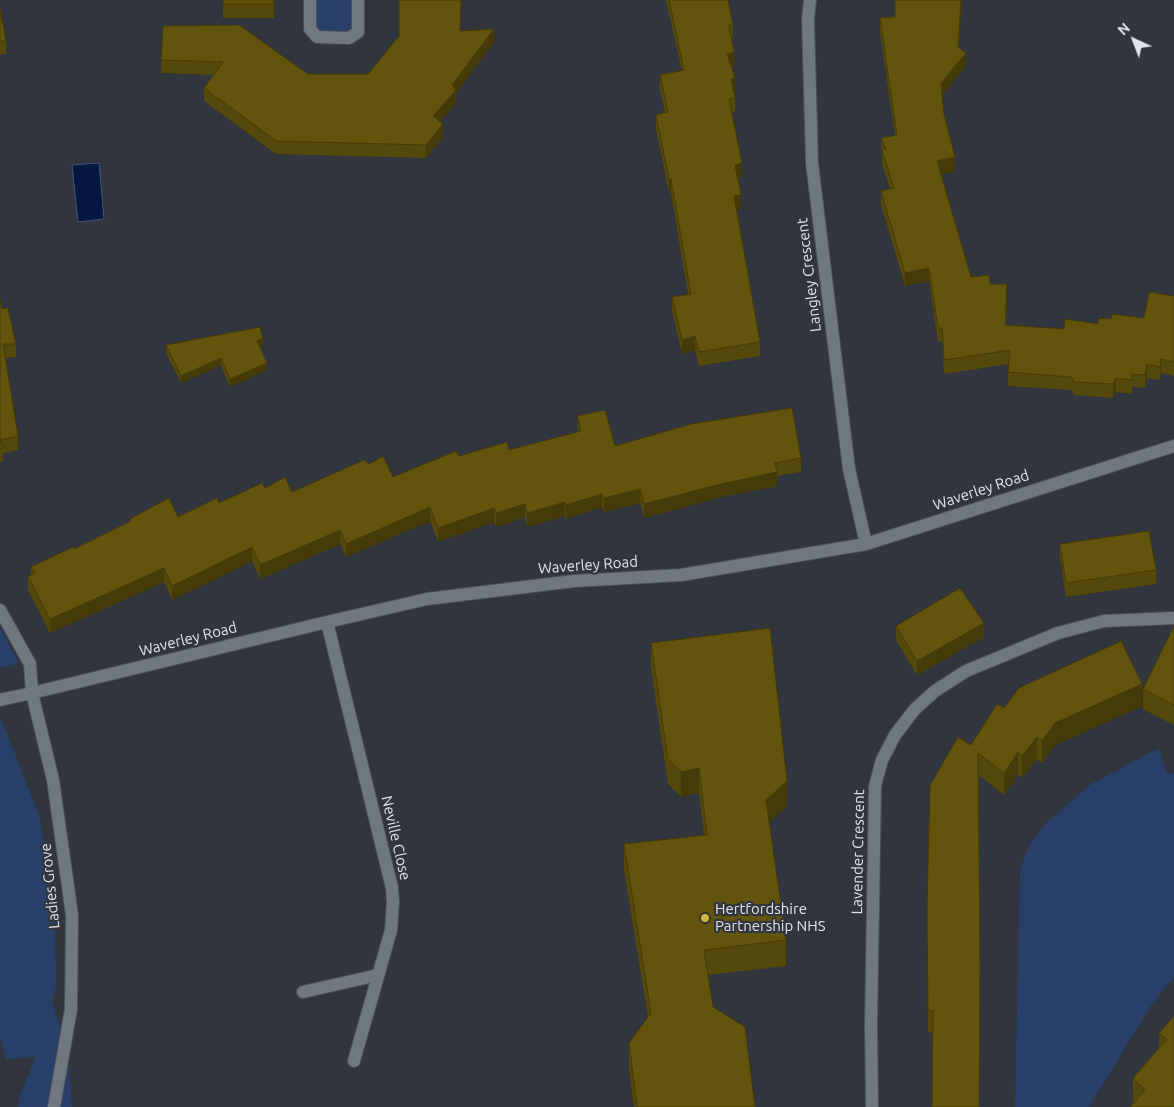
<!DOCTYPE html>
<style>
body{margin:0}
#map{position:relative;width:1174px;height:1107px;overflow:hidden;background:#30353e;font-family:Ubuntu,sans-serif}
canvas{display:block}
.north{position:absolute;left:1109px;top:15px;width:50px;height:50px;-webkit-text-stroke:4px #30353e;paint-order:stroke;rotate:317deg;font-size:14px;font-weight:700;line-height:20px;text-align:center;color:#e1e5ea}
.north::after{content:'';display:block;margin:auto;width:18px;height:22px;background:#e1e5ea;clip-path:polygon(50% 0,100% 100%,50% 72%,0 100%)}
</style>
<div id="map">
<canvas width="1174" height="1107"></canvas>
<div class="north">N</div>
</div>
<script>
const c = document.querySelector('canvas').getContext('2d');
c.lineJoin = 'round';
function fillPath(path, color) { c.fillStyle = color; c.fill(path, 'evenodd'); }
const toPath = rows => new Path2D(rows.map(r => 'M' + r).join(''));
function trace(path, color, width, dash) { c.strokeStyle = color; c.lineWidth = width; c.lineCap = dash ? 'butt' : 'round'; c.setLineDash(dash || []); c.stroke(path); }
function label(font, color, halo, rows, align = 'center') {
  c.font = font + ' Ubuntu,sans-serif'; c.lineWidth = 4.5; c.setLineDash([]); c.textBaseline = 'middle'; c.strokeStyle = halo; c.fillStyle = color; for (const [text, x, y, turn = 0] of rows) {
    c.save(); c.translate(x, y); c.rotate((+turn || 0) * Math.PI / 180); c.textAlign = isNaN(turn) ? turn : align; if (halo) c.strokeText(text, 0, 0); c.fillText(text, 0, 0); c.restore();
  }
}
const green = toPath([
 [315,0,353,0,352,29,345,34,320,33,316,27],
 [0,628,18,662,16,664,0,668],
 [0,716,39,815,51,882,55,919,56,987,52,1001,68,1052,72,1107,18,1107,20,1095,36,1056,6,1060,0,1035],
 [1159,748,1166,772,1174,774,1174,977,1152,1004,1089,1107,1015,1107,1020,869,1029,846,1047,822,1091,784]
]);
const water = toPath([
 [99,163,104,219,78,222,72,165,99,163]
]);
const minor = toPath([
 [310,0,310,29,317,37,349,38,358,32,358,0],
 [810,0,808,19,812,163,849,469,866,544],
 [0,610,30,664,32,693,53,780,72,915,71,1009,54,1107],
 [327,622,392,888,393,902,391,930,354,1061],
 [0,700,32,693,327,622,427,599,574,581,681,575,866,544,1174,446],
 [303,992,378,975],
 [872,1107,871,1024,875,786,882,760,895,735,915,709,935,691,966,671,1058,633,1104,621,1174,618]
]);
const wall = toPath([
 [223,0,274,0,274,18,223,18],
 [666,0,728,0,733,25,733,39,731,39,734,66,732,67,735,92,734,92,735,98,735,112,732,113,742,177,738,178,741,209,737,209,760,342,760,356,699,366,695,350,682,354,672,311,672,297,688,294,671,193,669,193,656,129,656,115,665,113,660,89,660,75,682,71],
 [895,0,962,0,959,47,966,66,942,95,944,114,955,171,941,174,971,277,990,284,1007,298,1006,325,1064,329,1098,324,1111,319,1144,318,1174,296,1174,376,1161,373,1160,380,1147,378,1145,388,1132,387,1132,394,1116,392,1113,398,1074,395,1071,390,1008,386,1008,364,944,374,942,341,938,342,929,281,905,286,881,205,881,191,890,189,882,164,881,138,895,135,880,32,880,18,895,17],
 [0,8,6,41,6,54,0,55],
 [163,26,308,74,368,74,460,31,494,42,456,93,456,103,440,121,443,137,426,158,276,154,204,101,204,88,214,75,161,73],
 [0,298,2,309,16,344,16,357,6,358,18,436,18,450,3,453,3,462,0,462],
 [166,345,263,345,260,347,267,370,230,387,221,365,181,383,166,353],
 [577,416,615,446,801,458,801,472,777,476,777,486,721,497,644,518,640,503,604,512,602,507,566,519,565,516,527,527,525,517,496,527,494,522,438,542,430,521,346,557,340,544,260,579,252,561,172,600,164,582,50,633,28,590,28,576,31,575,31,567,74,549,130,521,130,519,178,517,219,503,265,488,292,492,393,477,459,456,509,450,578,432],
 [1060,544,1156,570,1156,584,1066,597,1060,558],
 [896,626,984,637,917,675,896,640],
 [1174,626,1174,725,1143,709,1143,689],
 [651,643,787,806,769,822,786,940,786,966,708,975,713,1007,755,1107,634,1107,629,1069,629,1043,648,1017,624,870,624,844,704,835,699,793,681,797,668,784,651,668],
 [1142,706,1055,745,1042,763,1037,759,1022,778,1018,774,1004,795,979,775,933,1033,928,1032,927,932,971,745,1004,708],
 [1174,1016,1174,1107,1133,1104,1133,1078,1159,1048,1159,1033]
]);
const shadedWall = toPath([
 [961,0,962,0,958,60,958,47],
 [494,29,494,42,456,93,456,103,433,129,433,116,452,85],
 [734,52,734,66,727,68,727,54],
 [966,53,966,66,941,96,941,83],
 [735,78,735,92,731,93,731,79],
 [443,124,443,137,426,158,426,145],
 [955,157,955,171,937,175,937,161],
 [742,163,742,177,735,179,735,165],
 [669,179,671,179,671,193,669,193],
 [741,195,741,209,734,210,734,196],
 [929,268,929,281,905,286,905,273],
 [1007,284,1007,298,1005,339,1005,325],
 [695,336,695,350,682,354,682,340],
 [263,338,263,345,257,348,257,341],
 [221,358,221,365,181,383,181,376],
 [1161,359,1161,373,1160,380,1160,367],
 [267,363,267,370,230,387,230,379],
 [1147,364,1147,378,1145,388,1145,375],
 [1116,378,1116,392,1113,398,1113,384],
 [777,472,777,486,721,497,644,518,644,504,721,484],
 [640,489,640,503,604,512,604,498],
 [602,494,602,507,566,519,566,505],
 [565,502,565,516,527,527,527,513],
 [525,504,525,517,496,527,496,513],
 [430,507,430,521,346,557,346,544],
 [494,508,494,522,438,542,438,528],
 [340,530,340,544,260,579,260,565],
 [252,547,252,561,172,600,172,586],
 [164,568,164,582,50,633,50,619],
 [984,623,984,637,917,675,917,661],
 [1142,684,1142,706,1055,745,1042,763,1042,741,1055,723],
 [1037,737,1037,759,1022,778,1022,756],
 [1018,752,1018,774,1004,795,1004,773],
 [699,768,699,793,681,797,681,772],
 [787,781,787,806,766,825,766,800]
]);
const building = toPath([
 [223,0,274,0,274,4,223,4,223,0],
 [399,0,461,0,460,31,494,29,452,85,456,90,433,116,443,124,426,145,276,141,204,88,223,62,161,60,163,26,239,25,308,74,368,74,399,36,399,0],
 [669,0,728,0,733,25,729,25,734,52,727,54,735,78,731,79,735,98,729,99,742,163,735,165,741,195,734,196,760,342,699,352,695,336,682,340,672,297,691,294,671,179,669,179,656,115,668,112,660,75,684,70,669,0],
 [895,0,961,0,958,47,966,53,941,83,944,114,955,157,937,161,971,277,989,275,990,284,1007,284,1005,325,1064,329,1065,319,1098,324,1099,318,1111,319,1112,314,1144,318,1149,292,1174,296,1174,362,1161,359,1160,367,1147,364,1145,375,1132,374,1132,380,1116,378,1113,384,1074,382,1071,377,1008,372,1010,350,944,360,942,328,938,328,929,268,905,273,881,191,894,188,882,150,886,149,881,138,897,135,880,18,895,17,895,0],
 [0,8,6,41,0,41,0,8],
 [0,298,2,309,8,308,16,344,3,344,18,436,0,440,0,298],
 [260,327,263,338,257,341,267,363,230,379,221,358,181,376,166,345,260,327],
 [792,408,801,458,775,463,777,472,721,484,644,504,640,489,604,498,602,494,566,505,565,502,527,513,525,504,496,513,494,508,438,528,430,507,346,544,340,530,260,565,252,547,172,586,164,568,50,619,28,576,35,573,31,567,73,547,74,549,131,521,130,519,169,498,178,517,217,498,219,503,262,483,265,488,285,477,292,492,364,460,369,464,383,456,393,477,456,451,459,456,507,442,509,450,581,431,577,416,605,410,615,446,691,424,792,408],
 [0,440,3,448,0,449,0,440],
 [1149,531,1156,570,1066,583,1060,544,1149,531],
 [960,588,984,623,917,661,896,626,960,588],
 [1174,626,1174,705,1143,689,1174,626],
 [770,628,787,781,766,800,786,940,704,950,713,1007,745,1027,755,1107,637,1107,629,1043,651,1013,624,844,707,835,699,768,681,772,668,759,651,643,770,628],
 [1121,641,1142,684,1055,723,1042,741,1037,737,1022,756,1018,752,1004,773,978,753,980,968,979,1107,932,1107,933,1011,928,1010,927,910,930,785,958,737,971,745,997,704,1004,708,1019,688,1121,641],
 [1174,1016,1174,1107,1130,1107,1145,1090,1133,1078,1167,1039,1159,1033,1174,1016]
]);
const markers = [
 [705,918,5,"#d2b635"]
];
const streetNames = [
 ["Langley Crescent",809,275,-97],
 ["Waverley Road",981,490,-18],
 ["Waverley Road",588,565,-4],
 ["Waverley Road",188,639,-14],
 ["Neville Close",396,838,77],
 ["Lavender Crescent",858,852,-89],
 ["Ladies Grove",50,886,-96]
];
const poiNames = [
 ["Hertfordshire",715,909],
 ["Partnership NHS",715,926]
];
fillPath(green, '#283f6a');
fillPath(water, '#031742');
trace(water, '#465574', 1);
trace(minor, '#4c5158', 14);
trace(minor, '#717781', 12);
fillPath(wall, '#54480b');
fillPath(shadedWall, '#453b09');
fillPath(building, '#62540d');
trace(building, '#453b09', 1);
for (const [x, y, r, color] of markers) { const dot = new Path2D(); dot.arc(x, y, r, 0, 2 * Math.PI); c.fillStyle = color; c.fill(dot); trace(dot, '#30353e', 2); }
label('15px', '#e1e5ea', '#30353e', streetNames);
label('15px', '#e1e5ea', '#30353e', poiNames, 'left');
</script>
